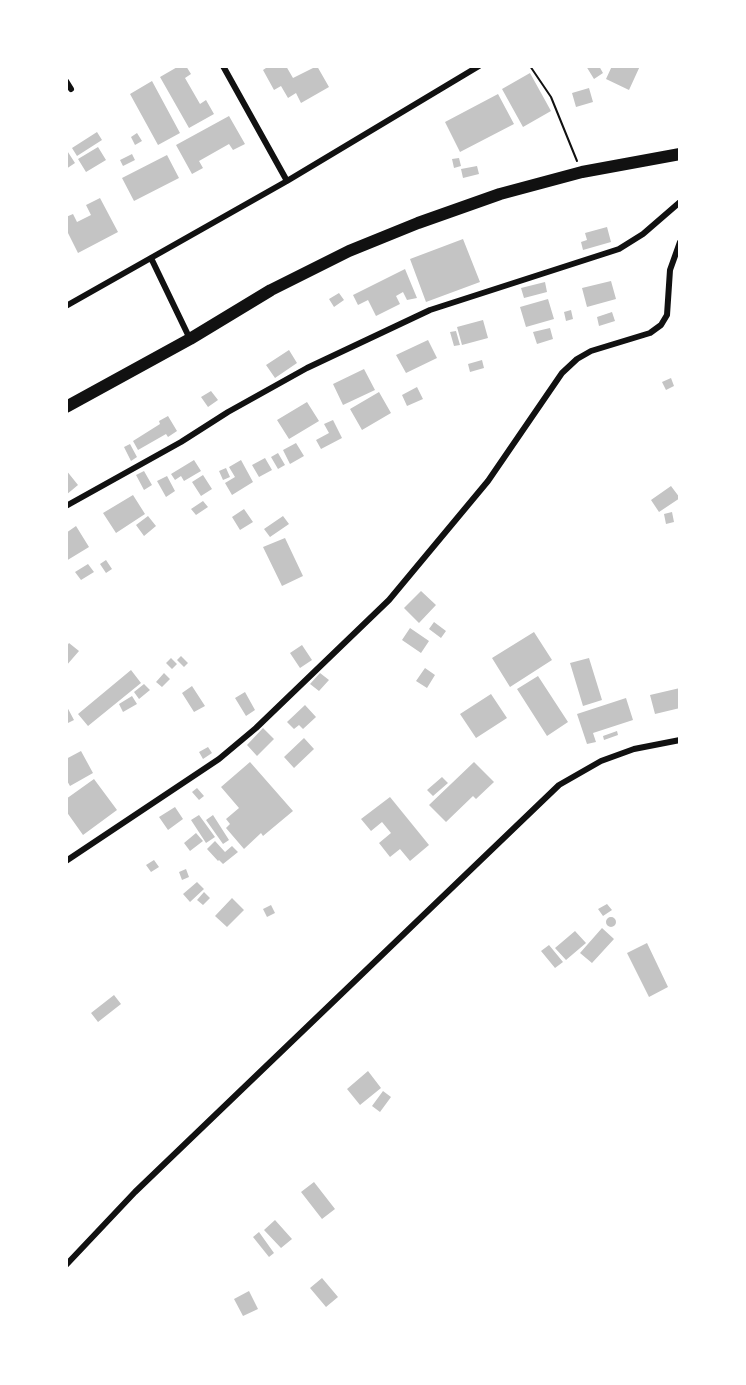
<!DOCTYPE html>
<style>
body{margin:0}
#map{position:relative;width:746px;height:1385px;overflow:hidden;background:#fff;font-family:"Source Sans 3",sans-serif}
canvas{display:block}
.frame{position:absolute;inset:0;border:68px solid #fff;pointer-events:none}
</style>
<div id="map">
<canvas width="746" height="1385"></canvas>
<div class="frame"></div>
</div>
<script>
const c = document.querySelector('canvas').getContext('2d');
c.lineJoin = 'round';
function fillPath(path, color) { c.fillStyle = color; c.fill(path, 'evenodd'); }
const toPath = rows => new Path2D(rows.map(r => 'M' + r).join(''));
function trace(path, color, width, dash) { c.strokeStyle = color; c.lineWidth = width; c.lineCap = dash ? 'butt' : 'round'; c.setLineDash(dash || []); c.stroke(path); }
const building = toPath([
 [179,66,186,66,191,74,185,78,200,104,206,100,214,114,189,128,160,77],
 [265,66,286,66,293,78,317,66,329,87,301,103,296,93,288,98,281,86,274,90,263,70,266,68],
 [586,66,599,66,603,73,594,79],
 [612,66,640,66,629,90,606,79],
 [530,73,551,111,523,127,502,89],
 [152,81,180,133,158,145,130,94],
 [589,88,593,102,576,107,572,93],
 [498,94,514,124,460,152,445,122],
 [229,116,245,144,233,150,229,144,199,161,203,168,192,174,176,145],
 [97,132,102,140,77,156,72,148],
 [137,133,142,141,135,145,131,137],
 [98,147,106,160,86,172,78,159],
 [66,149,75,163,66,169],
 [132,154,135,160,123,166,120,160],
 [167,155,179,178,134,201,122,178],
 [459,158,461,166,454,168,452,159],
 [477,166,479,174,463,178,461,169],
 [100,198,118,232,78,253,66,229,66,217,73,214,77,222,91,215,86,205],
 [607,227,611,242,583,250,581,242,587,240,585,233],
 [463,239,480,282,426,302,410,259],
 [405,269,417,298,407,300,403,292,396,296,400,304,376,316,368,300,358,305,353,295],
 [611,281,616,299,587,307,582,288],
 [545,282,547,292,524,298,521,288],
 [339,293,344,300,334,307,329,299],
 [548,299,554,319,526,327,520,307],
 [571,310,573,319,566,321,564,312],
 [612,312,615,321,599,326,597,317],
 [483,320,488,338,462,345,457,327],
 [550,328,553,339,537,344,533,332],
 [456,331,460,345,454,346,450,332],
 [428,340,437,358,406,373,396,355],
 [289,350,297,363,275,378,266,365],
 [482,360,484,368,470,372,468,364],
 [364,369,375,390,343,405,333,384],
 [671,378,674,386,666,390,662,382],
 [417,387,423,399,407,406,402,395],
 [211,391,218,400,208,407,201,397],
 [379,392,391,413,362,430,350,409],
 [307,402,319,421,289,439,277,420],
 [168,416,177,431,168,437,166,434,138,450,133,441,160,424,159,421],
 [333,420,342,438,321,449,316,440,329,433,324,424],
 [296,443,304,456,290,464,283,450],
 [130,444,137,457,131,461,124,447],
 [278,453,285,465,278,469,271,457],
 [265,458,272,470,259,477,252,465],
 [194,460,201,471,184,481,181,476,175,480,171,474],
 [241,460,253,482,232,495,225,483,235,477,229,467],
 [226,468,230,477,223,480,219,471],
 [66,470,78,485,66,495],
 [144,471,152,485,144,490,136,475],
 [203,475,212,489,201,496,192,482],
 [167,476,175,491,166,497,157,481],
 [671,486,680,498,659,512,651,500],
 [133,495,145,514,116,533,103,513],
 [203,501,208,507,196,515,191,509],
 [244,509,253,522,240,530,232,517],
 [672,512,674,522,666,524,664,514],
 [148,516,156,526,144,536,136,525],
 [283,516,289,524,270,537,264,529],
 [76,526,89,547,66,561,66,533],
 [285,538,303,576,282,586,263,547],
 [106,560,112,569,106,573,100,564],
 [88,564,94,572,81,580,75,572],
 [421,591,436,605,419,623,404,608],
 [434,622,446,631,441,638,429,629],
 [410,628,429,641,421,653,402,640],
 [534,632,552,660,510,687,492,658],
 [69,643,79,651,66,666,66,647],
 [302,645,312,660,300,668,290,653],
 [181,656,188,663,184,667,177,660],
 [171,658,177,664,172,669,166,663],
 [589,658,602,700,583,706,570,663],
 [425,668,435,675,427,688,416,681],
 [131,670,141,683,88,726,78,714],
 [164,673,170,679,162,687,156,682],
 [320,673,329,680,319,691,310,684],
 [538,676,568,722,547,736,517,689],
 [144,684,150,690,139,699,134,692],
 [192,686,205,706,194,712,182,693],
 [680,688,680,708,655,714,650,695],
 [245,692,255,710,246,716,235,698],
 [491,694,507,718,476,738,460,714],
 [132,696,137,704,123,712,119,704],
 [626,698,633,720,593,733,596,742,587,744,577,714],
 [66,705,74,720,66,724],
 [305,705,316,717,303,729,299,725,294,729,287,722],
 [263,728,274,739,257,756,247,745],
 [617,731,618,735,604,740,603,736],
 [304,738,314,749,294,768,284,757],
 [208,747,212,753,203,759,199,752],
 [81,751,93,773,70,786,66,779,66,759],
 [250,762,293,811,263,836,261,833,244,849,226,828,230,824,226,819,239,808,221,787],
 [474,762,494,782,476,799,473,796,446,822,429,805],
 [442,777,448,783,433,796,427,790],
 [94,779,117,810,83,835,66,811,66,799],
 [197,788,204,796,199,800,192,792],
 [390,797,429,845,410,861,400,849,390,857,379,843,391,833,382,822,371,831,361,819],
 [175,807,183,819,168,830,159,817],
 [199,815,215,837,206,843,191,820],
 [213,815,229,840,223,844,206,820],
 [196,833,203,841,190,851,184,843],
 [215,841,225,852,232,846,238,852,223,864,219,860,218,861,207,849],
 [154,860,159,867,151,872,146,865],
 [186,869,189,877,182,880,179,872],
 [197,882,204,889,190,902,183,894],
 [204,892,210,898,203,905,197,900],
 [232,898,244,910,227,927,215,916],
 [607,904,612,910,603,916,598,909],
 [271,905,275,913,267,917,263,909],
 '606 922a5 5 0 1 1 10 0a5 5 0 1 1-10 0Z',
 [602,928,614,939,592,963,580,953],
 [575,931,586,943,566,960,555,948],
 [647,943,668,987,649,997,627,953],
 [549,945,563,962,555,968,541,951],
 [114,995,121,1004,98,1022,91,1013],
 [368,1071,381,1088,360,1105,347,1089],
 [383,1091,391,1097,380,1112,372,1106],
 [314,1182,335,1209,322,1219,301,1192],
 [275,1220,292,1239,281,1248,264,1230],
 [259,1232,274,1253,269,1257,253,1237],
 [322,1278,338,1297,326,1307,310,1288],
 [249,1291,258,1309,243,1316,234,1299]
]);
const path = toPath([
 [530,66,551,97,577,161]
]);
const minor = toPath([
 [66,81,71,89],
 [287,181,479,66],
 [151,258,190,339],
 [66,306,287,181,223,66],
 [66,506,181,442,228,412,307,368,430,310,619,249,643,234,680,202],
 [66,861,219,759,256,728,389,600,488,481,562,373,577,359,591,351,650,333,661,325,667,315,670,270,680,242],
 [66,1265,135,1192,559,785,601,761,634,749,680,740]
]);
const primary = toPath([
 [66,407,190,339,271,290,349,251,418,223,500,194,582,172,680,154]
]);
fillPath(building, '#c4c4c4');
trace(path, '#111', 2);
trace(minor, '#111', 6);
trace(primary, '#111', 12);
</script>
